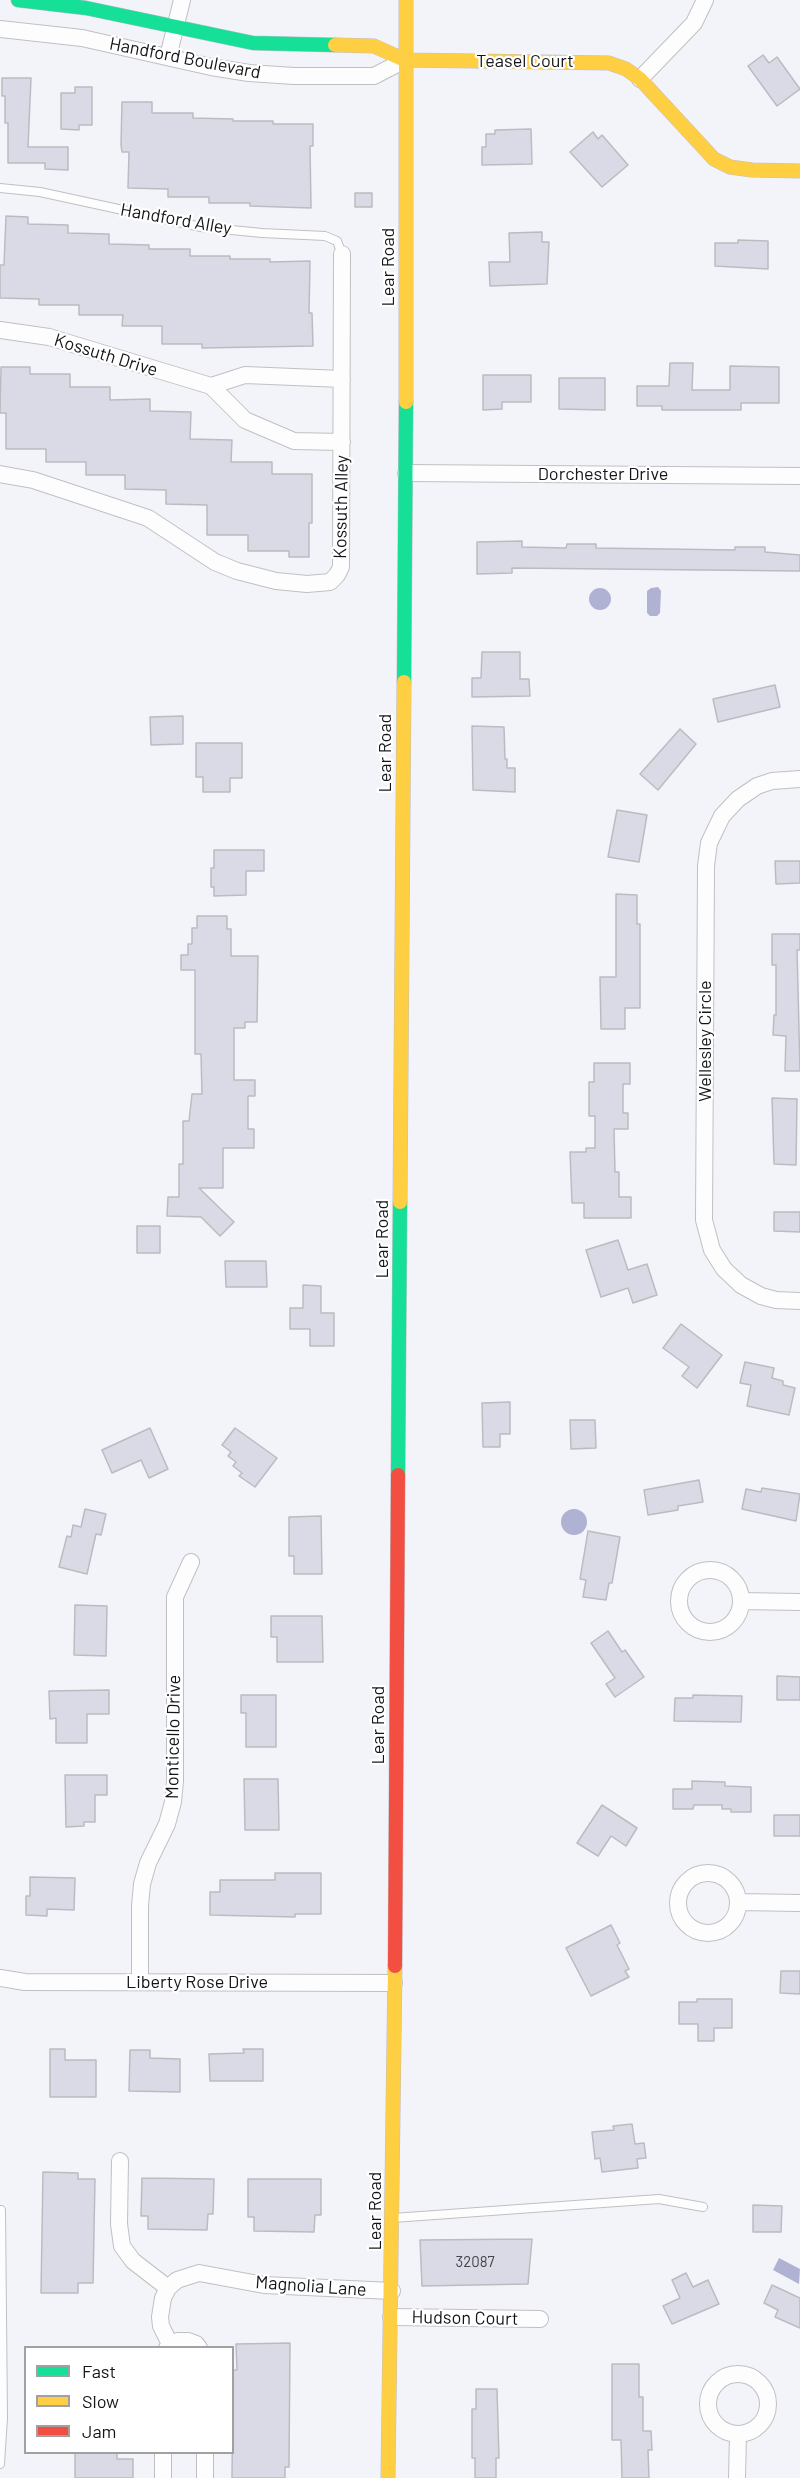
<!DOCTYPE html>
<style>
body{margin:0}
#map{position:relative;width:800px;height:2478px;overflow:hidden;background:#f3f4f9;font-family:Barlow,sans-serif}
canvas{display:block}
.legend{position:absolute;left:24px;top:2346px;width:210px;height:108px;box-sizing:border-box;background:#fff;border:2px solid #a1a1a3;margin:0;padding:8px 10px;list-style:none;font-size:18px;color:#141518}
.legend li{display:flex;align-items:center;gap:12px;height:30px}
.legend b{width:30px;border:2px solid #a1a1a3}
</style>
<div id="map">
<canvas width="800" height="2478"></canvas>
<ul class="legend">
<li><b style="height:8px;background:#16e098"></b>Fast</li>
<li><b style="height:8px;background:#ffcf43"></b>Slow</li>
<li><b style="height:8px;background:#f24e42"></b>Jam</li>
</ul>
</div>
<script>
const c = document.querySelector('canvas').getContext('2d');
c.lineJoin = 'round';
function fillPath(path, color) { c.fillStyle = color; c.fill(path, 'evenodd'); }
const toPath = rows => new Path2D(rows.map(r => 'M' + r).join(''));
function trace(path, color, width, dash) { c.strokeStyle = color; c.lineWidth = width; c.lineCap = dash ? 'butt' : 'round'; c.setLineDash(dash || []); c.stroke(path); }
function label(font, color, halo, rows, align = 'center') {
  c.font = font + ' Barlow,sans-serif'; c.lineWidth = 4.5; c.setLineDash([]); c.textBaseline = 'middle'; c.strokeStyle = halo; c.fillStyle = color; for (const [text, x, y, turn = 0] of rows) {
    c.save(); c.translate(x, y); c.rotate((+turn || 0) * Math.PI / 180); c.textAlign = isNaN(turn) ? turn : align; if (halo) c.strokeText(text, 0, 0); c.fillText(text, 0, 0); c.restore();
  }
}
const water = toPath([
 [658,587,661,591,660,613,657,616,650,616,647,613,647,591,651,588],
 '589 599a11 11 0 1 1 22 0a11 11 0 1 1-22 0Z',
 '561 1522a13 13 0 1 1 26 0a13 13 0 1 1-26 0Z',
 [779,2258,800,2269,799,2284,773,2270]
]);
const building = toPath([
 [763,55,769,63,777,57,800,89,777,106,748,66,763,55],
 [2,78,31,78,28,147,68,147,68,170,45,169,45,163,8,163,8,123,5,123,5,96,2,96,2,78],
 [75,87,92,87,92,125,79,125,79,130,61,129,61,93,75,93,75,87],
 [122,102,152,102,152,113,193,113,193,118,233,119,233,121,273,121,273,124,313,124,313,146,310,146,311,208,250,206,250,203,209,203,209,197,168,197,168,189,128,188,129,152,122,152,121,145,122,102],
 [531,129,532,164,482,165,482,147,486,147,486,134,495,134,495,130,531,129],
 [593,132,598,139,602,135,628,165,602,187,570,152,593,132],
 [355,193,372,193,372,207,355,207,355,193],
 [6,216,28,217,28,224,68,225,68,233,109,234,109,244,149,245,149,249,190,249,190,256,230,256,230,259,270,259,270,262,310,261,309,313,312,313,313,346,202,348,202,344,162,344,162,326,122,326,123,315,79,315,79,305,39,305,39,299,0,298,0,265,4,265,6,216],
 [542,232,542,242,549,242,547,284,490,286,489,262,510,262,509,233,542,232],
 [738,240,768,241,768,269,715,266,715,243,738,243,738,240],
 [670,363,693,363,692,390,730,390,730,366,779,367,779,403,741,403,741,410,662,410,662,406,637,406,637,386,669,386,670,363],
 [1,367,30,367,30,374,70,374,70,387,110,387,110,400,150,399,150,411,191,412,190,439,232,440,231,462,272,462,272,474,312,474,312,523,309,523,309,557,289,557,289,551,248,551,248,535,207,535,207,505,166,504,166,490,125,489,125,475,86,475,86,462,46,462,46,449,6,449,6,413,0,413,1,367],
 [483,375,531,375,531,402,502,402,502,409,483,410,483,375],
 [559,378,605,378,605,410,559,409,559,378],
 [522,541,522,547,566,548,567,544,596,544,596,548,735,550,735,547,765,547,765,552,800,555,800,571,512,568,512,573,477,574,477,542,522,541],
 [482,652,520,652,520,679,529,679,530,696,472,697,472,678,481,678,482,652],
 [775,685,780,707,718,722,713,699,775,685],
 [183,716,183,744,151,745,150,717,183,716],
 [472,726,504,727,505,759,507,759,507,768,515,768,515,792,473,790,472,726],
 [680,729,696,744,658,790,640,774,680,729],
 [196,743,242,743,242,778,230,778,230,792,203,792,203,777,196,777,196,743],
 [617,810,647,815,639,862,608,857,617,810],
 [214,850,264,850,264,871,246,871,246,895,214,896,214,887,211,887,211,868,214,868,214,850],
 [775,861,800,861,800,883,776,884,775,861],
 [616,894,637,895,637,924,640,924,640,1008,625,1008,625,1029,601,1029,600,977,616,977,616,894],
 [197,916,227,916,227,929,231,929,231,956,258,956,257,1022,245,1022,245,1028,234,1028,234,1080,255,1080,255,1096,248,1096,248,1129,254,1129,254,1148,223,1148,223,1188,199,1188,234,1222,220,1236,201,1217,167,1216,168,1197,179,1197,179,1164,183,1164,183,1121,189,1121,192,1094,202,1094,201,1054,195,1054,195,970,181,970,181,955,188,955,188,944,192,944,192,928,197,928,197,916],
 [772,934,800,934,800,950,797,950,800,1071,785,1071,786,1036,773,1035,774,1015,776,1015,776,965,772,965,772,934],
 [594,1063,630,1063,630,1084,623,1084,623,1113,628,1113,628,1129,614,1129,615,1172,619,1172,619,1197,631,1197,631,1218,584,1218,584,1203,572,1203,570,1152,586,1152,586,1148,595,1148,595,1116,589,1116,589,1082,594,1082,594,1063],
 [772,1098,797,1099,796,1165,774,1164,772,1098],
 [774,1212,800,1212,800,1232,774,1231,774,1212],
 [137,1226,160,1226,160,1253,137,1253,137,1226],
 [618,1240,628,1270,647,1264,657,1295,633,1303,628,1288,601,1297,586,1250,618,1240],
 [225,1261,266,1261,267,1287,226,1287,225,1261],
 [303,1285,321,1286,321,1313,334,1313,334,1346,310,1346,310,1329,290,1329,290,1308,303,1308,303,1285],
 [681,1324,722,1355,697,1388,682,1376,689,1367,663,1348,681,1324],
 [745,1362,774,1368,772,1378,783,1381,783,1385,795,1388,789,1415,747,1406,751,1385,740,1383,745,1362],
 [510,1402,510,1434,500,1434,500,1447,483,1447,482,1403,510,1402],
 [570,1420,595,1420,596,1448,571,1449,570,1420],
 [150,1428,168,1469,149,1478,141,1460,112,1473,102,1450,150,1428],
 [235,1428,277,1458,255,1487,239,1476,242,1473,233,1466,236,1462,228,1456,231,1452,222,1445,235,1428],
 [699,1480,703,1502,678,1506,678,1510,648,1515,644,1490,699,1480],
 [762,1488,800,1494,796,1521,742,1509,746,1489,761,1492,762,1488],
 [85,1509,106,1514,101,1535,96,1534,87,1574,59,1567,67,1536,71,1537,73,1525,81,1527,85,1509],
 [321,1516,322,1574,294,1574,294,1556,289,1556,289,1517,321,1516],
 [588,1531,620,1537,612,1583,609,1583,606,1600,583,1597,586,1580,580,1579,588,1531],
 [75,1605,107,1606,106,1656,74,1655,75,1605],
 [271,1616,322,1616,323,1662,277,1662,277,1637,271,1637,271,1616],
 [608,1631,622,1652,625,1650,644,1677,615,1697,606,1684,615,1678,591,1643,608,1631],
 [777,1676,800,1677,800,1700,777,1700,777,1676],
 [109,1690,109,1714,87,1714,87,1743,56,1743,56,1718,50,1719,49,1691,109,1690],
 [241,1695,276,1695,276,1747,246,1747,246,1713,241,1713,241,1695],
 [693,1695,742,1696,741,1722,674,1721,675,1698,693,1698,693,1695],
 [65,1775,107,1775,107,1795,95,1795,95,1822,84,1822,84,1826,66,1827,65,1775],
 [244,1779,278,1779,279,1830,245,1830,244,1779],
 [692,1781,725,1782,725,1786,751,1787,751,1812,731,1812,731,1809,722,1809,722,1805,694,1805,693,1809,673,1809,673,1789,692,1789,692,1781],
 [602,1805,637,1828,626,1846,611,1836,598,1856,577,1843,602,1805],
 [774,1815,800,1815,800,1836,774,1836,774,1815],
 [275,1873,321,1873,321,1914,295,1914,295,1917,210,1915,210,1892,220,1892,220,1880,275,1880,275,1873],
 [30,1877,75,1878,74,1910,47,1909,47,1916,26,1915,26,1896,30,1896,30,1877],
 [611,1925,620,1943,617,1945,629,1969,625,1971,629,1977,591,1996,566,1948,611,1925],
 [781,1971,800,1971,800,1994,780,1993,781,1971],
 [697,1999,732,1999,732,2028,714,2028,714,2041,698,2041,698,2024,679,2024,679,2002,697,2002,697,1999],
 [50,2049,65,2049,65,2060,96,2060,96,2097,50,2097,50,2049],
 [243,2049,263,2049,263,2081,210,2081,209,2054,244,2053,243,2049],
 [130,2050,150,2050,150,2058,180,2059,180,2092,129,2091,130,2050],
 [632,2124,635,2144,644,2143,646,2158,637,2159,638,2168,602,2172,600,2158,595,2159,592,2132,614,2130,613,2126,632,2124],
 [43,2172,78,2173,78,2179,95,2179,93,2283,78,2283,78,2293,41,2293,43,2172],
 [142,2178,214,2179,213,2214,208,2214,207,2230,148,2229,148,2216,141,2216,142,2178],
 [248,2179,321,2179,321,2215,315,2215,314,2232,254,2231,254,2217,248,2217,248,2179],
 [753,2205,782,2206,781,2232,753,2232,753,2205],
 [532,2239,528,2284,422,2286,420,2240,532,2239],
 [686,2273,693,2287,708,2280,719,2304,672,2324,663,2306,680,2298,672,2280,686,2273],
 [772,2285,800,2298,800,2328,775,2317,778,2310,764,2303,772,2285],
 [290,2343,289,2467,285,2467,285,2478,232,2478,233,2370,237,2370,236,2344,290,2343],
 [612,2364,639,2364,639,2397,643,2397,643,2431,651,2431,652,2450,648,2450,649,2478,622,2478,621,2440,612,2440,612,2364],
 [476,2389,497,2389,499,2458,496,2458,496,2478,475,2478,475,2458,472,2458,472,2409,476,2409,476,2389],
 [75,2452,117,2452,117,2459,133,2459,133,2478,75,2478,75,2452]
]);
const lane = toPath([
 [0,188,40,192,201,227,262,233,325,236,337,241,342,254],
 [393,2218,659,2199,703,2207],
 [0,2464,3,2418,1,2210]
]);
const street = toPath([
 [0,29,82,38,211,67,249,73,294,76,374,76,405,60],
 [168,57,182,0],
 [640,79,694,23,705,0],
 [0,330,49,337,211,386,245,375,342,379],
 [211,386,245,420,294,441,342,442],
 [406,473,800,476],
 [0,474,33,480,148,518,215,562,237,571,276,581,307,584,330,582,337,575,341,567,342,254],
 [800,779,772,781,757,786,738,799,722,816,709,843,706,866,704,1220,712,1250,724,1269,741,1285,761,1296,776,1300,800,1301],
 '679 1601a31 31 0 1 1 62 0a31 31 0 1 1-62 0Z',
 [742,1601,800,1602],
 '678 1903a30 30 0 1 1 60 0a30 30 0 1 1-60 0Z',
 [738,1902,800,1903],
 [0,1978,25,1982,394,1983],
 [140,1982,140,1906,142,1884,148,1863,167,1824,173,1802,175,1781,175,1597,191,1562],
 [120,2161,119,2224,122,2246,133,2261,168,2288,177,2280,199,2273,264,2285,392,2291],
 [168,2288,163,2298,160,2317,161,2326,170,2344],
 [391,2317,540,2319],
 [167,2348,178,2341,188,2341,196,2344,199,2348],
 '708 2404a30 30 0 1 1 60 0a30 30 0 1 1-60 0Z',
 [163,2452,163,2478],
 [205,2478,205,2452],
 [737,2478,738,2434]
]);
const fast = toPath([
 [18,0,86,8,253,43,335,45],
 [404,682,406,402],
 [398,1475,400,1202]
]);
const slow = toPath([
 [406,0,406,402],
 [335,45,374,46,405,60,609,63,626,69,640,79,714,159,730,167,752,170,800,171],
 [400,1202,404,682],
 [388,2478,395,1966]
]);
const jam = toPath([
 [395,1966,398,1475]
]);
const numberNames = [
 ["32087",475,2262]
];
const streetNames = [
 ["Handford Boulevard",185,58,11],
 ["Teasel Court",525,61],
 ["Handford Alley",176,219,10],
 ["Lear Road",388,267,-90],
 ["Kossuth Drive",106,355,17],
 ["Dorchester Drive",603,474],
 ["Kossuth Alley",341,507,-89],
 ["Lear Road",385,753,-90],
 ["Wellesley Circle",705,1041,-90],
 ["Lear Road",382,1239,-90],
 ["Lear Road",378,1725,-90],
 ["Monticello Drive",173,1737,-89],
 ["Liberty Rose Drive",197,1982],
 ["Lear Road",375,2211,-90],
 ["Magnolia Lane",311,2286,4],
 ["Hudson Court",465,2318,1]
];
fillPath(water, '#b0b2d4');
fillPath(building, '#d9dae6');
trace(building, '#bbbcc0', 1.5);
trace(lane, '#c0c0c4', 10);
trace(street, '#c0c0c4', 18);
trace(fast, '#c0c0c4', 15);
trace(slow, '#c0c0c4', 15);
trace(jam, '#c0c0c4', 15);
trace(lane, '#fdfdfe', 8);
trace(street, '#fdfdfe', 16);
trace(fast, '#16e098', 14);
trace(slow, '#ffcf43', 14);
trace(jam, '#f24e42', 14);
label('15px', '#45464c', null, numberNames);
label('18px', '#141518', '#fff', streetNames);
</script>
